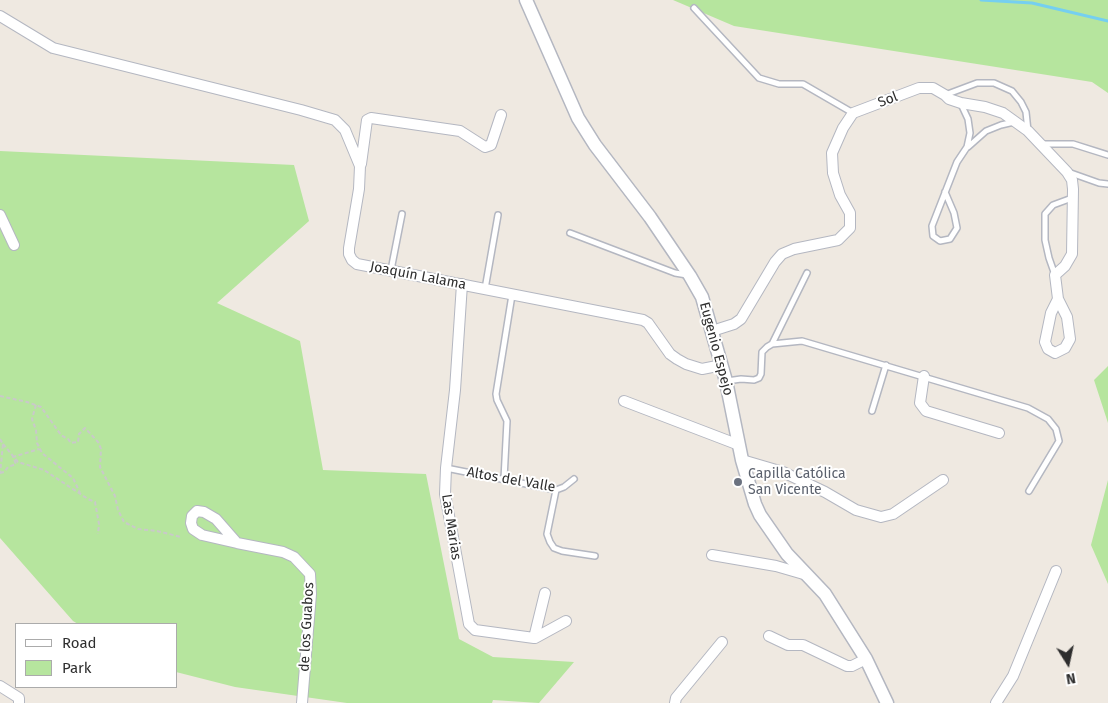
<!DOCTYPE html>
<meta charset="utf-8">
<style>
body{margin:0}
#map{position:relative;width:1108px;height:703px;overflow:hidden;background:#efe9e1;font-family:"Fira Sans",sans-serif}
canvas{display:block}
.legend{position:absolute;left:15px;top:623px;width:162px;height:65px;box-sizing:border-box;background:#fff;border:1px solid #ababab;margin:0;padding:6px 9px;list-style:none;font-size:15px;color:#2e2e2e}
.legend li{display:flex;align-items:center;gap:10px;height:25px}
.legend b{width:25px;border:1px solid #ababab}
.north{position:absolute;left:1043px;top:638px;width:50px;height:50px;-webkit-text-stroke:4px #fff;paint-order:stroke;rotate:170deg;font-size:14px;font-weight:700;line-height:20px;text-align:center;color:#2e2e2e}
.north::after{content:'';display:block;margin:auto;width:18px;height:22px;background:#2e2e2e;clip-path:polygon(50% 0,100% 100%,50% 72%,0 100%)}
</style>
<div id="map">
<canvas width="1108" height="703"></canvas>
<ul class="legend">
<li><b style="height:6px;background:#fff"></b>Road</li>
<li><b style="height:14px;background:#b6e59e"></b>Park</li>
</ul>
<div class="north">N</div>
</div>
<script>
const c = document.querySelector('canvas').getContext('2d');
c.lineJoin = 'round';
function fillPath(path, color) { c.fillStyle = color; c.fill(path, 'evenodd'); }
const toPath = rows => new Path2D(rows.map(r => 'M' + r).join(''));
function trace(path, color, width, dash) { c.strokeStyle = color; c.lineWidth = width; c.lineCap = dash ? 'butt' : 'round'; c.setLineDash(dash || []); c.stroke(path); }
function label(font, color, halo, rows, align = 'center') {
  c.font = font + ' "Fira Sans",sans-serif'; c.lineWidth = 4; c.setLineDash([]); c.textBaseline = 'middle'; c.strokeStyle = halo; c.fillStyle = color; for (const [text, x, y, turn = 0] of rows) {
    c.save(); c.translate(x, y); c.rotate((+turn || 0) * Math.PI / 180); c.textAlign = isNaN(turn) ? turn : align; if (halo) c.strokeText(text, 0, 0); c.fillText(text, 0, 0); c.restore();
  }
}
const green = toPath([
 [673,0,1108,0,1108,93,1092,82,734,26],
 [0,151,294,165,309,221,217,303,300,341,323,470,426,474,459,639,493,657,574,662,539,703,493,700,492,703,347,703,235,687,176,672,176,624,78,624,73,621,0,538],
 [1108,366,1108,423,1094,380],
 [1108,480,1108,584,1091,545]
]);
const stream = toPath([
 [981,0,1032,3,1108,21]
]);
const path = toPath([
 [0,396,27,402,41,407,61,435,68,439,71,443,78,442,79,434,85,428,98,442,101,449,100,467,115,496,118,510,124,522,138,529,157,531,181,537],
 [36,405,32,419,36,430,37,443,42,453,73,478,80,493],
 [0,439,3,444,0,474],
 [3,444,18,462,44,470,88,499,95,502,99,524,98,534],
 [0,473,4,472,8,467,16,464,13,457,39,449]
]);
const service = toPath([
 [694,8,759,78,779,84,803,84,853,113],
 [945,95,977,83,994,83,1012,91,1021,102,1026,112,1028,131],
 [1041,144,1073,144,1108,155],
 [968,147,986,131,1001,125,1014,122],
 [1068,172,1099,183,1108,184],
 [945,192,954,213,957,228,950,239,940,241,933,236,932,226,957,162,967,147,970,133,968,119,961,104],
 [570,233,675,273,687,275],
 [391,270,402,214],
 [1055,275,1049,258,1045,240,1045,214,1053,205,1072,198],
 [485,289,498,215],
 [772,344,807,273],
 [727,381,741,379,754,380,759,378,761,374,762,352,767,347,772,344,802,341,1028,408,1048,419,1056,429,1059,441,1029,491],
 [872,411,886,365],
 [446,468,556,490,564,487,574,479],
 [504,479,507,421,497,400,496,394,512,295],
 [556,490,547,534,550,542,554,548,562,551,595,556]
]);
const minor = toPath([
 [0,16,53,48,301,110,335,120,345,130,360,166,359,189,349,248,349,254,352,260,357,264,643,320,648,323,670,354,677,359,686,364,702,369,722,365],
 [361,164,367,120,371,118,460,131,485,147,491,145,501,115],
 [0,215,14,245],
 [462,284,455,390,446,468,445,494,469,624,475,630,534,638,545,593],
 [712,331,734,324,741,319,775,262,782,254,794,249,838,240,850,228,850,213,840,195,833,173,832,153,843,128,853,113,919,88,933,88,945,95,949,99,961,103,985,107,1003,113,1028,131,1067,172,1072,180,1073,189,1072,254,1065,266,1055,275,1058,299,1067,317,1070,339,1065,348,1055,353,1048,349,1045,342,1051,313,1058,299],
 [924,376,920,403,926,411,999,433],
 [624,401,739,445],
 [742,460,783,472,825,492,856,510,881,517,893,514,943,480],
 [237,543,216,519,204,512,197,511,192,516,191,523,193,529,202,535,237,543,283,552,294,557,310,574,311,594,302,703],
 [712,555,776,566,807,575],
 [769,636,788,645,803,645,847,666,852,666,866,659],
 [535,638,566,621],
 [0,686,19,698,19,703],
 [675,703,676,698,722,642],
 [996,703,1013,676,1056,571]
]);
const tertiary = toPath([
 [526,0,578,118,595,145,650,217,690,276,702,297,726,381,742,460,755,504,760,515,787,554,825,594,866,659,887,703]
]);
const markers = [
 [738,482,5,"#6b7280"]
];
const streetNames = [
 ["Sol",888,100,-21],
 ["Joaquín Lalama",418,276,11],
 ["Eugenio Espejo",716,349,75],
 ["Altos del Valle",511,480,10],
 ["Las Marias",451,527,81],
 ["de los Guabos",307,627,-87]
];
const worshipNames = [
 ["Capilla Católica",748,474],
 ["San Vicente",748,490]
];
fillPath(green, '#b6e59e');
trace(stream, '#75cff0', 3);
trace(service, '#b4b7c1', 8);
trace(minor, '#b4b7c1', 12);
trace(tertiary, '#b4b7c1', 15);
trace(path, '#c9c9c9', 2, [4, 2.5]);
trace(service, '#fff', 5);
trace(minor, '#fff', 10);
trace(tertiary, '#fff', 12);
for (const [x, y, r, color] of markers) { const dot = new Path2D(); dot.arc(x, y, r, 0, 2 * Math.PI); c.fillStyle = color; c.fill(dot); trace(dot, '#fff', 2); }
label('14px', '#2e2e2e', '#fff', streetNames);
label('14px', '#5b616d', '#fff', worshipNames, 'left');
</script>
